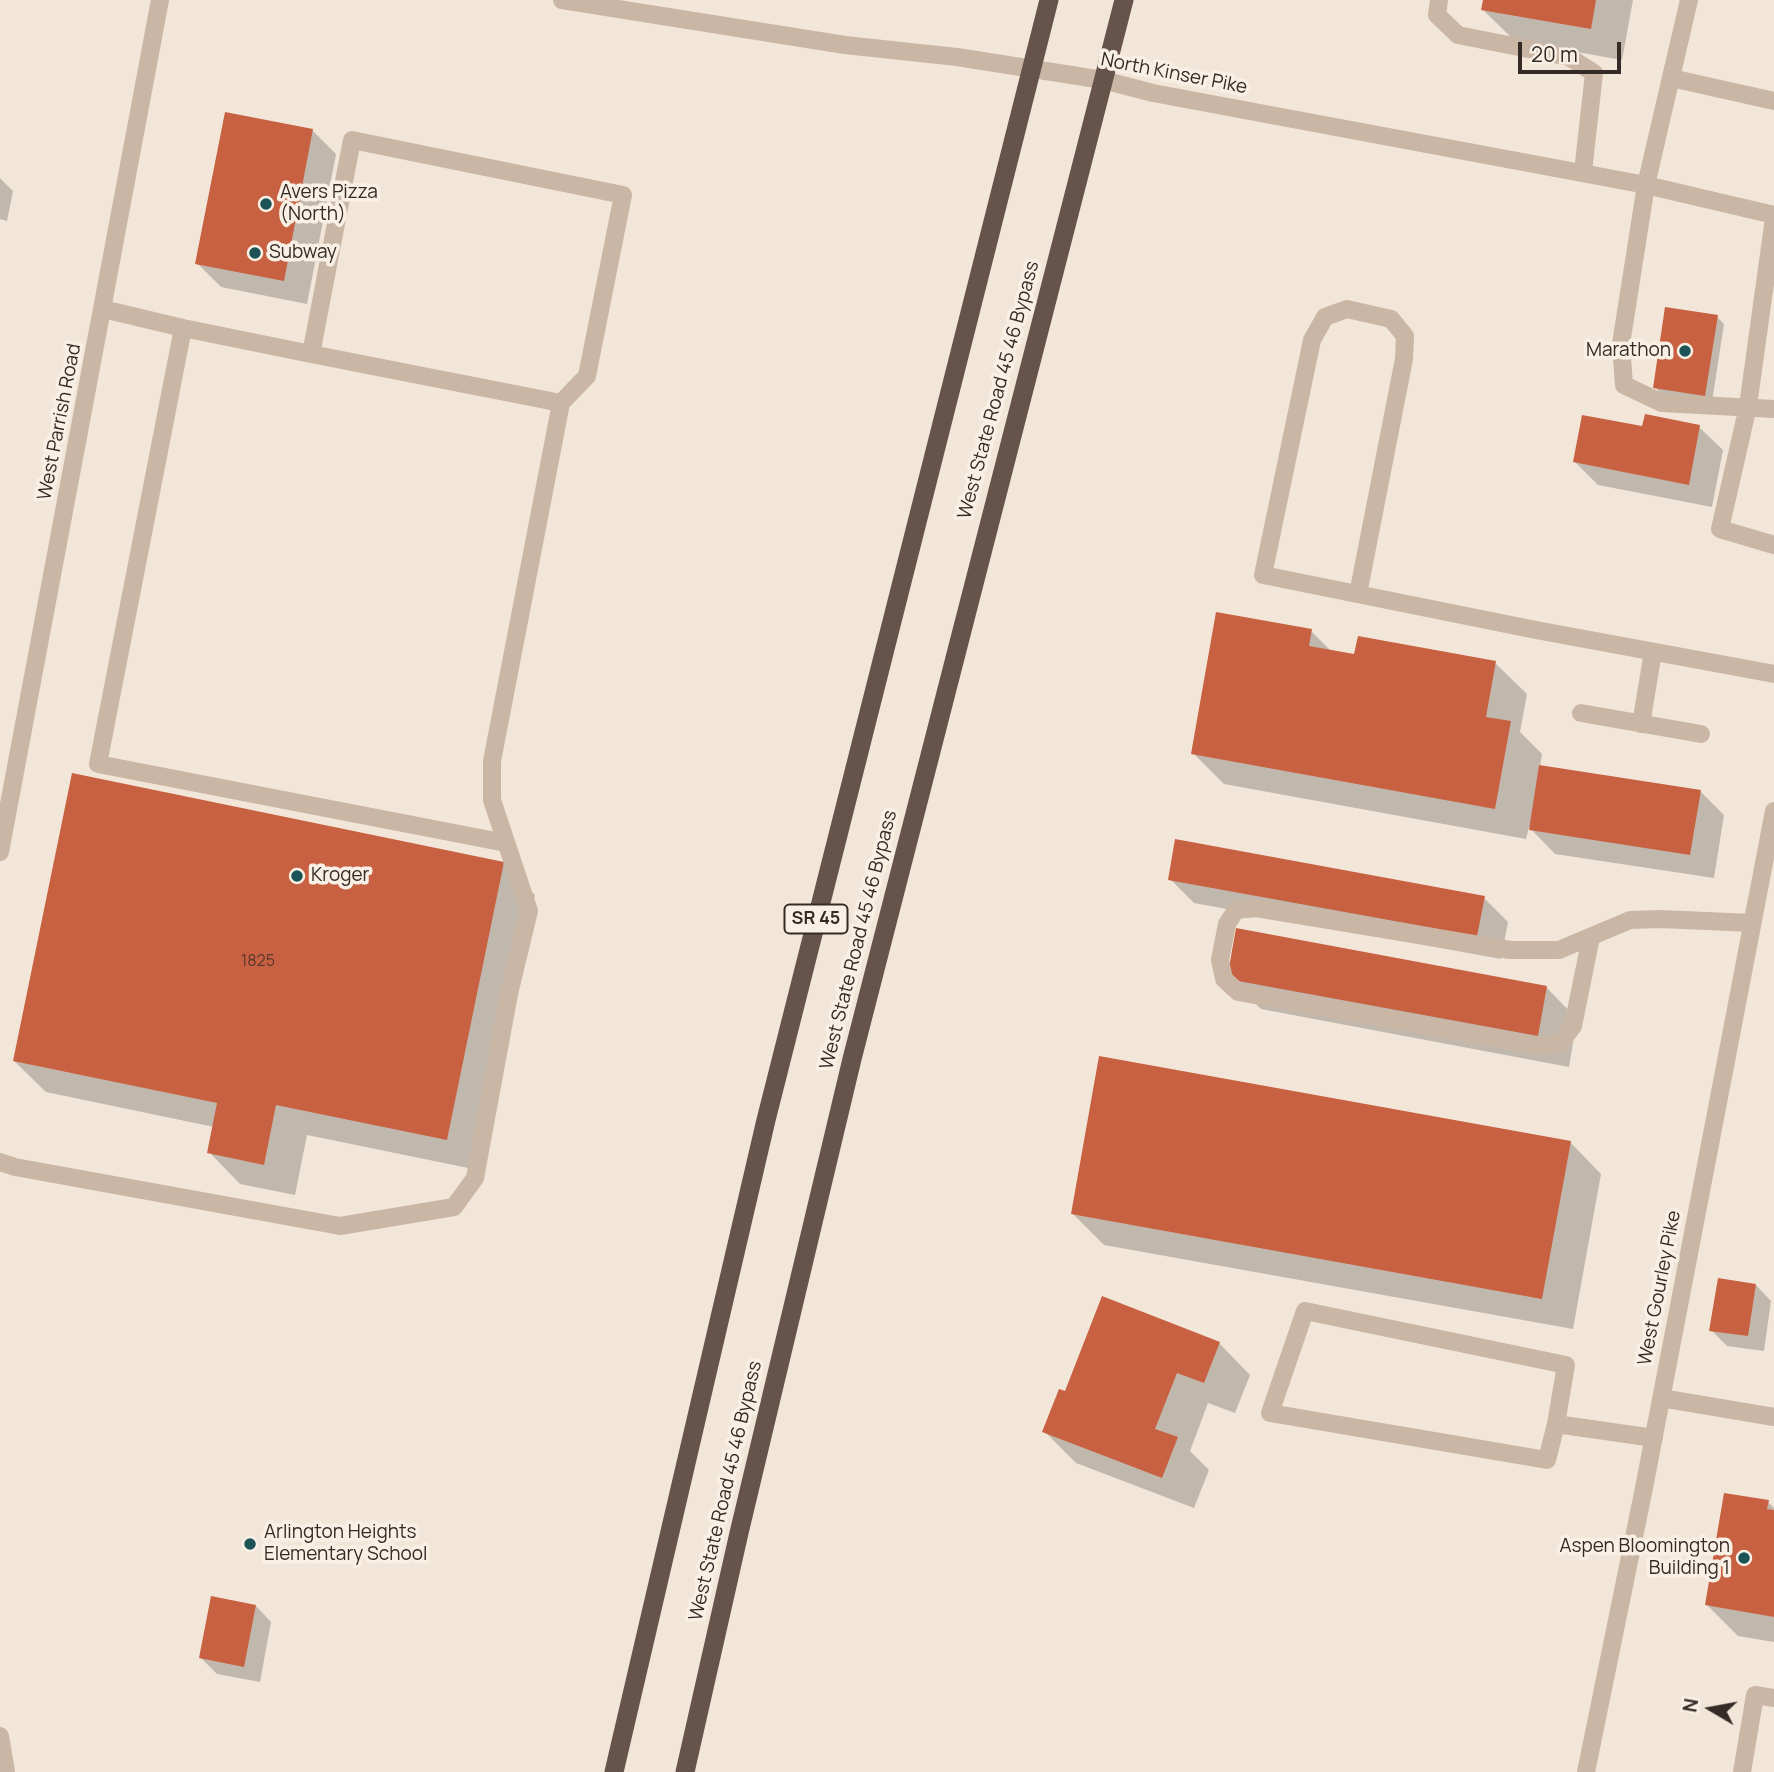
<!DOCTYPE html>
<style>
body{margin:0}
#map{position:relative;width:1774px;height:1772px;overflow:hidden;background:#f2e6d9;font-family:Manrope,sans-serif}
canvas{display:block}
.north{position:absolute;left:1676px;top:1674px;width:70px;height:70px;-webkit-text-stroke:5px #f9f0e5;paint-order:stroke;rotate:280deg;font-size:19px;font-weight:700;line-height:28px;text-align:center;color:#352b26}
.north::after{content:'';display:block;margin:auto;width:24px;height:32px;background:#352b26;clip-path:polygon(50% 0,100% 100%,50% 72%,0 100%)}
.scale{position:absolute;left:1518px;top:42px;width:103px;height:32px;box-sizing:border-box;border:4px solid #352b26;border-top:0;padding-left:9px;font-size:21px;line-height:24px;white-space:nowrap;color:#352b26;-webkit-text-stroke:5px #f9f0e5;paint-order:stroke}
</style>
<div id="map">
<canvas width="1774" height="1772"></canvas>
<div class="north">N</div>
<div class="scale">20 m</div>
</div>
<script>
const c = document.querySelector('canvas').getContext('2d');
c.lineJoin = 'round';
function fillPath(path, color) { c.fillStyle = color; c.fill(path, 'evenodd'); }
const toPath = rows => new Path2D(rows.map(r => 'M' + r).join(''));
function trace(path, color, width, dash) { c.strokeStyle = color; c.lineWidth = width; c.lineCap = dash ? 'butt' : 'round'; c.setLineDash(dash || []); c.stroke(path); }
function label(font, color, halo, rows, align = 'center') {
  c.font = font + ' Manrope,sans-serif'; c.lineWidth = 7; c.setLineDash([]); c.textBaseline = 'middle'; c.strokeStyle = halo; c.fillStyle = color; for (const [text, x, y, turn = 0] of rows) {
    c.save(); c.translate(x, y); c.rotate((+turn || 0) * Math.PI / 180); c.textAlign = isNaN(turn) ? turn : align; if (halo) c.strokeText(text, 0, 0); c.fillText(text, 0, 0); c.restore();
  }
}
const shadow = toPath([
 [1485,0,1633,0,1622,60,1515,41,1483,10],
 [312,130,336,154,307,304,221,287,197,263],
 [0,178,13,191,7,221,0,219],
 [1717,317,1724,324,1712,402,1662,395,1655,387],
 [1699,427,1723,450,1712,507,1598,485,1575,462,1643,428],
 [1311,631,1332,652,1356,656,1495,663,1527,694,1520,732,1542,754,1540,767,1700,791,1724,815,1714,878,1555,854,1529,827,1526,839,1224,784,1193,753],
 [503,864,535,895,478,1170,307,1135,295,1195,240,1184,209,1152,214,1127,46,1092,14,1061],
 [1170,879,1484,898,1508,922,1501,959,1194,903],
 [1229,978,1546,987,1577,1019,1569,1067,1261,1009],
 [1570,1142,1601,1174,1573,1329,1104,1245,1073,1214],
 [1756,1285,1771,1301,1764,1351,1727,1346,1711,1330],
 [1219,1343,1250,1375,1235,1413,1208,1403,1190,1451,1209,1470,1194,1508,1076,1463,1044,1431,1066,1394],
 [1768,1502,1774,1508,1774,1642,1738,1636,1707,1605],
 [256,1606,271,1622,260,1682,217,1674,201,1658]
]);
const building = toPath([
 [1483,0,1596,0,1591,29,1481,10],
 [225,112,313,129,284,281,195,264],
 [1665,307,1718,315,1705,396,1653,388],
 [1645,414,1700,425,1689,485,1573,462,1582,415,1642,426],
 [1216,612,1312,629,1309,646,1354,654,1358,636,1496,661,1486,717,1511,721,1495,809,1191,754],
 [1539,765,1701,790,1690,855,1529,830],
 [72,773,504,862,447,1140,276,1105,264,1165,207,1153,217,1103,13,1061],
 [1175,839,1485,896,1477,936,1168,880],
 [1236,928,1547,986,1538,1036,1227,979],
 [1099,1056,1571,1141,1542,1299,1071,1214],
 [1718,1278,1756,1284,1748,1336,1709,1331],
 [1102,1296,1220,1342,1204,1383,1177,1373,1155,1429,1178,1437,1162,1478,1042,1432,1059,1389,1065,1391],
 [1724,1493,1769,1500,1767,1509,1774,1510,1774,1617,1705,1605],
 [211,1596,256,1605,244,1667,199,1658]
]);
const service = toPath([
 [1439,0,1437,15,1458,35,1569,57,1594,73,1583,172],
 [1689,0,1646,185,1621,344,1624,385,1662,403,1774,409],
 [1671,78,1774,101],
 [1774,218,1748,406,1720,529,1774,545],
 [183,328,98,764,506,843],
 [311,354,561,403],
 [1358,594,1404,359,1405,336,1391,319,1347,309,1325,317,1312,340,1263,575,1536,630,1774,674],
 [1581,713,1701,734],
 [1641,724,1653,652],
 [1591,937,1573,1026,1560,1043,1539,1046,1238,992,1224,979,1220,960,1227,924,1236,910,1256,908,1510,950,1559,950,1630,920,1660,919,1752,923],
 [0,1162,15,1167,340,1226,454,1207,475,1178,509,994,529,911,492,800,492,761,561,403,587,376,623,195,352,140,311,354,183,328,103,309],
 [1556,1424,1566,1365,1305,1311,1270,1413,1547,1460,1556,1424,1654,1438],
 [0,1736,6,1772],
 [1742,1772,1755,1695,1774,1698]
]);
const minor = toPath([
 [0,852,160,0],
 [1661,1398,1774,1417],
 [1586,1772,1644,1488,1774,811]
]);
const tertiary = toPath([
 [562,0,845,45,957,57,1103,80,1153,93,1646,185,1774,215]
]);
const trunk = toPath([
 [614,1772,766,1120,1049,0],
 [685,1772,739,1533,852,1059,1124,0]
]);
const markers = [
 [266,204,7,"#1c5357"],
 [255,253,7,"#1c5357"],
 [1685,351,7,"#1c5357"],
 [297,876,7,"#1c5357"],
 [250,1544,7,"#1c5357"],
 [1744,1558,7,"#1c5357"]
];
const numberNames = [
 ["1825",258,962]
];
const shields = [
 [816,919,63]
];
const shieldNames = [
 ["SR 45",816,919]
];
const streetNames = [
 ["North Kinser Pike",1174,74,11],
 ["West State Road 45 46 Bypass",999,390,-75],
 ["West Parrish Road",60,422,-79],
 ["West State Road 45 46 Bypass",859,940,-76],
 ["West Gourley Pike",1660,1288,-79],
 ["West State Road 45 46 Bypass",726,1491,-77]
];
const poiNames = [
 ["Avers Pizza",280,193],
 ["(North)",280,215],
 ["Subway",269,253],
 ["Marathon",1671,351,"right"],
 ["Kroger",311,876],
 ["Arlington Heights",264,1533],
 ["Elementary School",264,1555],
 ["Aspen Bloomington",1730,1547,"right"],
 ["Building 1",1730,1569,"right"]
];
fillPath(shadow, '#0003');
fillPath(building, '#c86141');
trace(service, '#cab6a5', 18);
trace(minor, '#cab6a5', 18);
trace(tertiary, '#cab6a5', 18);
trace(trunk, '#66544a', 19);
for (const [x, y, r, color] of markers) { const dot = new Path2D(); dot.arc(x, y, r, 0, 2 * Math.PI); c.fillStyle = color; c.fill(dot); trace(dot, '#f9f0e5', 2.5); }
label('16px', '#5a382d', null, numberNames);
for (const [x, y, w] of shields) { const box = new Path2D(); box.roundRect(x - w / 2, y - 14.5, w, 29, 5); c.fillStyle = '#f9f0e5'; c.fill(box); trace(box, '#352b26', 2); }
label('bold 18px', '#352b26', null, shieldNames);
label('19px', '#352b26', '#f9f0e5', streetNames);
label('19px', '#352b26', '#f9f0e5', poiNames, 'left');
</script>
